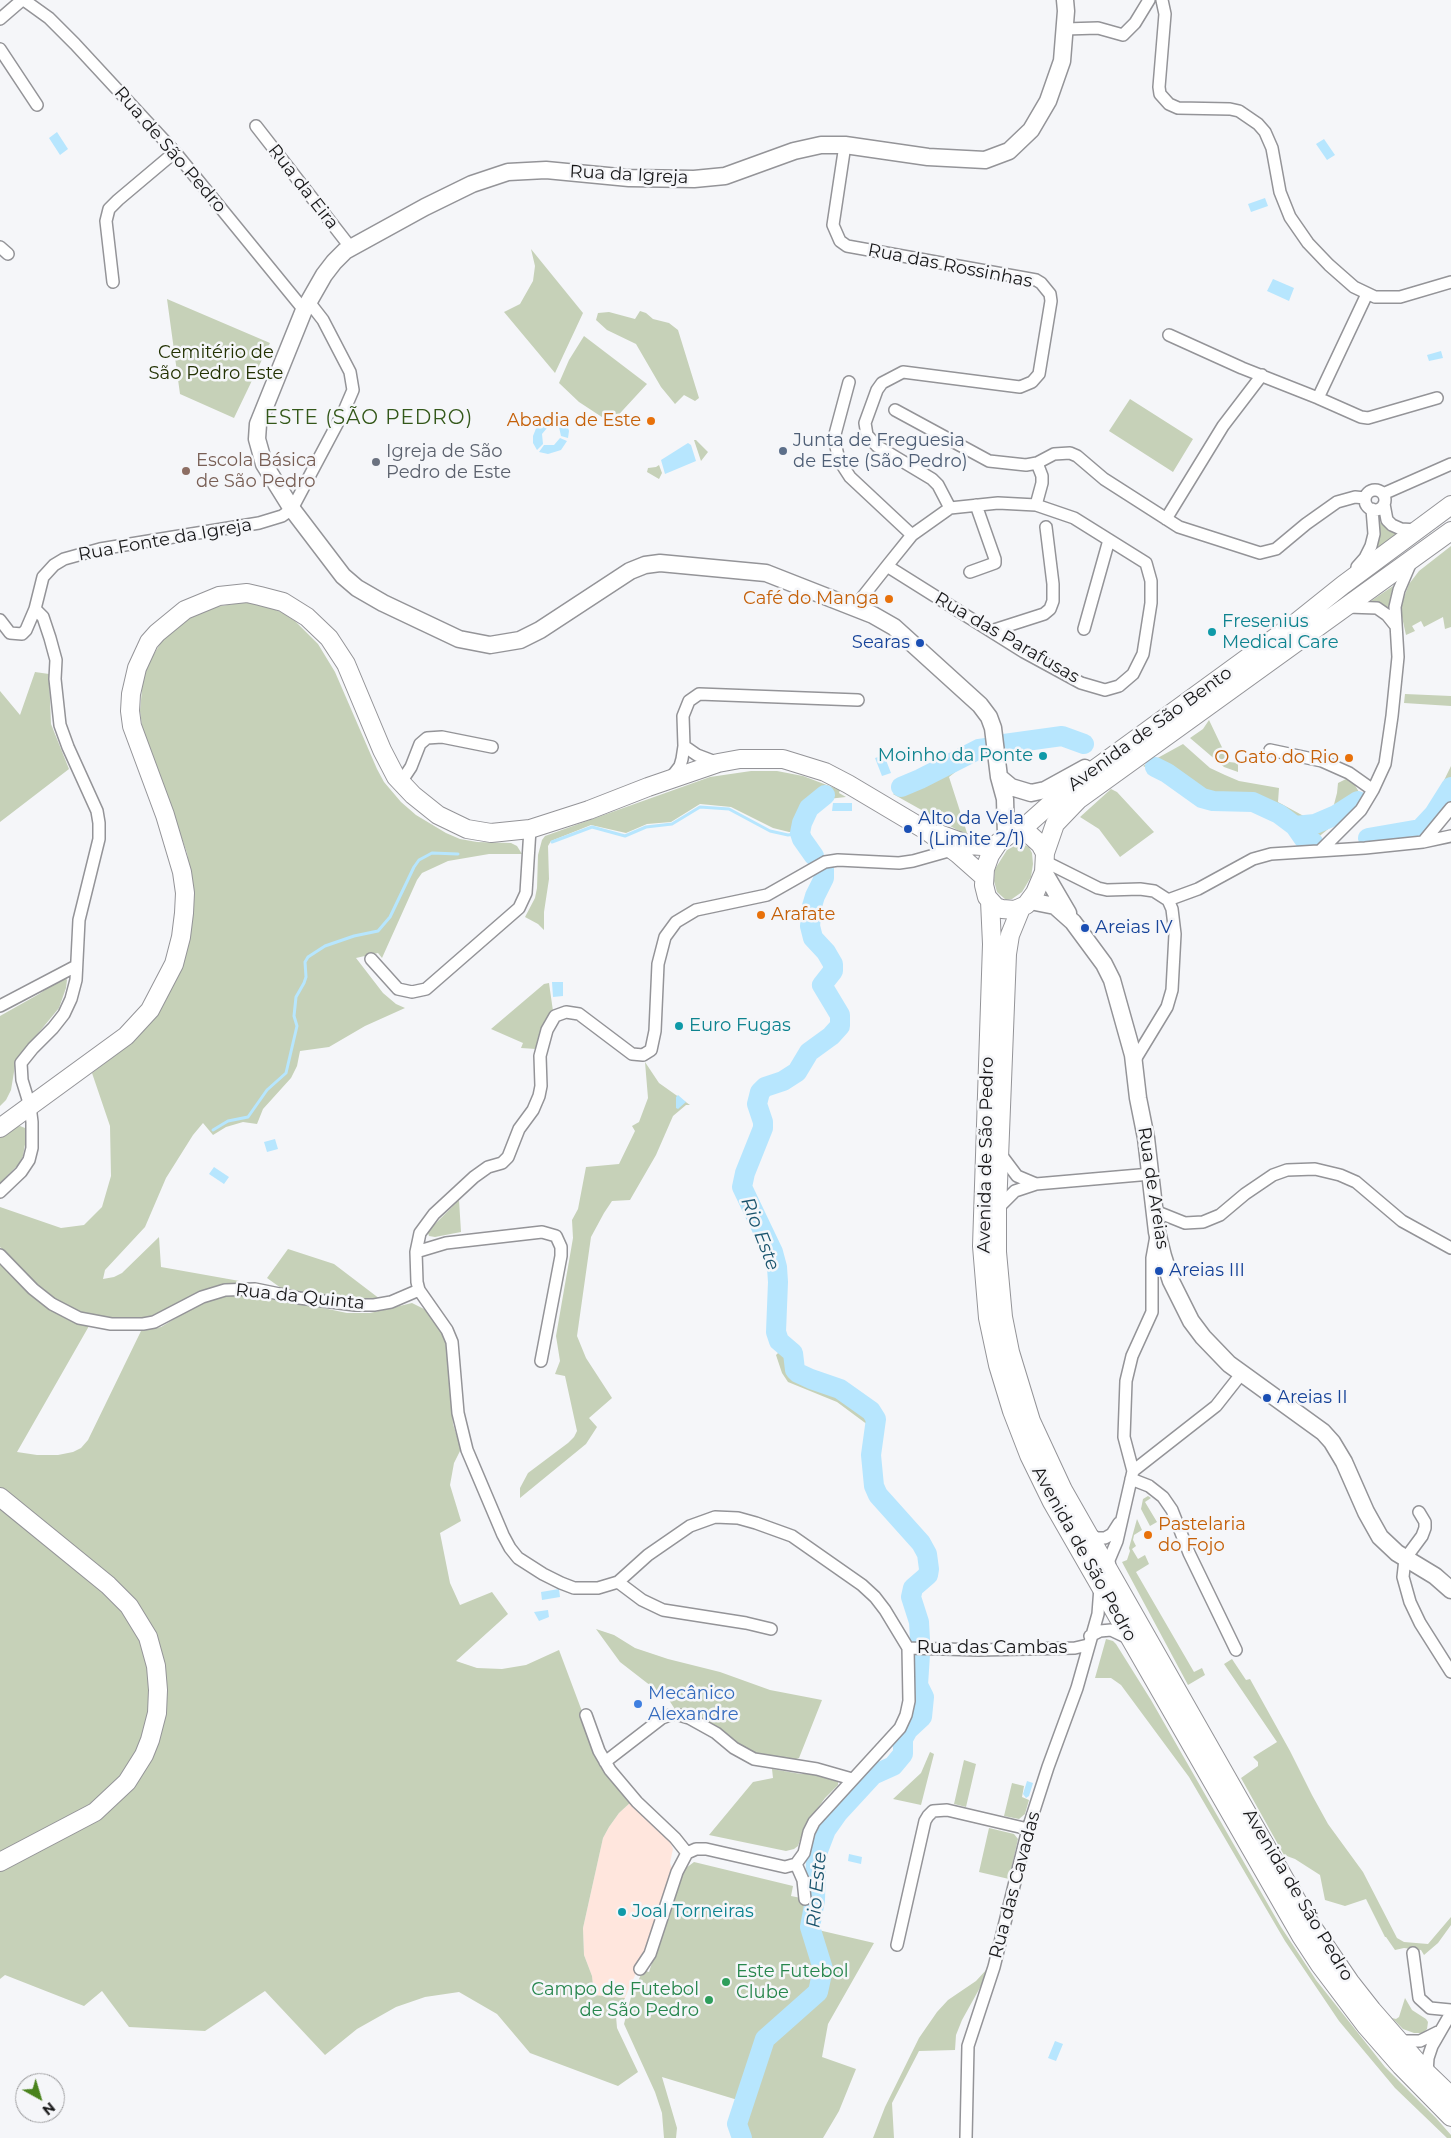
<!DOCTYPE html>
<meta charset="utf-8">
<style>
body{margin:0}
#map{position:relative;width:1451px;height:2138px;overflow:hidden;background:#f5f6f9;font-family:Montserrat,sans-serif}
canvas{display:block}
.north{position:absolute;left:15px;top:2073px;width:50px;height:50px;box-sizing:border-box;background:#f5f6f9;border:1px solid #9d9d9f;border-radius:50%;rotate:141deg;font-size:14px;font-weight:700;line-height:20px;text-align:center;color:#181819}
.north::after{content:'';display:block;margin:auto;width:18px;height:22px;background:#4a831d;clip-path:polygon(50% 0,100% 100%,50% 72%,0 100%)}
</style>
<div id="map">
<canvas width="1451" height="2138"></canvas>
<div class="north">N</div>
</div>
<script>
const c = document.querySelector('canvas').getContext('2d');
c.lineJoin = 'round';
function fillPath(path, color) { c.fillStyle = color; c.fill(path, 'evenodd'); }
const toPath = rows => new Path2D(rows.map(r => 'M' + r).join(''));
function trace(path, color, width, dash) { c.strokeStyle = color; c.lineWidth = width; c.lineCap = dash ? 'butt' : 'round'; c.setLineDash(dash || []); c.stroke(path); }
function label(font, color, halo, rows, align = 'center') {
  c.font = font + ' Montserrat,sans-serif'; c.lineWidth = 5; c.setLineDash([]); c.textBaseline = 'middle'; c.strokeStyle = halo; c.fillStyle = color; for (const [text, x, y, turn = 0] of rows) {
    c.save(); c.translate(x, y); c.rotate((+turn || 0) * Math.PI / 180); c.textAlign = isNaN(turn) ? turn : align; if (halo) c.strokeText(text, 0, 0); c.fillText(text, 0, 0); c.restore();
  }
}
const industrial = toPath([
 [631,1802,669,1840,673,1849,670,1863,672,1869,648,1946,625,1998,593,1995,592,1976,584,1955,583,1928,603,1838,609,1827,619,1813]
]);
const green = toPath([
 [531,249,583,313,555,373,504,312,520,304,533,281,535,266],
 [167,299,270,343,234,418,180,394],
 [640,311,646,313,653,319,669,323,678,330,699,398,695,401,684,395,675,404,661,387,636,344,607,330,596,320,598,313,609,312,635,319],
 [584,336,647,384,611,423,579,402,559,383,569,360],
 [1130,399,1193,439,1173,472,1109,431],
 [696,440,708,452,701,461,694,440],
 [659,465,662,473,659,479,647,472,648,468,656,467],
 [1379,521,1389,531,1398,535,1376,551,1379,537],
 [1451,546,1451,627,1445,629,1443,617,1424,627,1421,621,1412,626,1415,631,1406,635,1400,608,1409,584,1419,571],
 [1393,586,1388,609,1371,601],
 [246,602,264,605,283,613,295,621,318,644,335,672,377,769,384,782,401,802,416,815,446,833,460,839,477,842,511,843,517,846,522,854,489,854,448,861,422,873,417,880,382,958,378,953,356,958,383,993,396,1004,405,1008,365,1026,329,1047,300,1051,297,1066,291,1078,263,1109,257,1124,243,1122,226,1127,213,1135,203,1123,193,1135,166,1178,145,1227,105,1270,103,1279,114,1277,122,1273,159,1237,161,1267,262,1285,234,1284,212,1287,149,1319,128,1320,79,1314,59,1304,34,1285,0,1247,0,1207,61,1228,84,1225,102,1207,111,1176,110,1126,92,1073,133,1042,151,1022,166,1000,178,976,187,949,192,918,193,896,187,853,142,726,140,711,143,678,150,660,162,641,186,620,215,607],
 [35,672,49,674,51,724,69,769,0,822,0,691,20,715],
 [1405,694,1451,696,1451,706,1404,703],
 [1209,720,1229,762,1238,763,1238,772,1224,767,1190,738,1203,729],
 [1183,744,1210,768,1225,775,1239,781,1279,788,1278,802,1311,820,1332,812,1337,793,1338,783,1350,777,1359,792,1360,799,1355,807,1316,839,1306,844,1296,844,1293,834,1250,806,1216,804,1208,808,1193,802,1158,773,1143,766],
 [986,750,987,754,963,766,949,777,968,836,893,794,922,782],
 [1451,766,1451,778,1433,810,1419,825,1407,829,1363,835,1365,830,1406,825,1423,817,1430,809],
 [751,771,777,771,803,776,840,790,839,793,846,797,828,799,824,793,817,797,802,815,798,832,789,832,773,828,731,807,700,804,671,822,647,824,626,833,591,825,551,841,548,846,549,879,544,912,544,930,538,924,525,917,535,898,537,888,538,855,542,840,545,836,710,777],
 [1111,789,1117,792,1154,832,1120,857,1099,829,1080,817],
 [1020,843,1029,847,1032,853,1033,864,1031,877,1022,892,1012,899,1006,900,997,892,994,881,995,869,1007,850],
 [65,976,67,980,66,988,59,1008,16,1060,11,1090,6,1100,0,1106,0,1016,39,994],
 [549,983,553,1011,545,1020,536,1049,521,1048,523,1043,491,1029,544,984],
 [645,1062,659,1083,690,1105,686,1105,673,1116,656,1155,630,1200,612,1201,604,1213,591,1237,577,1336,586,1358,612,1398,589,1418,597,1427,586,1444,520,1498,520,1488,528,1473,568,1443,574,1437,577,1431,565,1376,555,1374,560,1361,556,1336,573,1238,572,1220,578,1209,586,1167,619,1164,635,1131,632,1126,639,1122,648,1098],
 [20,1126,25,1128,27,1133,23,1156,18,1165,0,1183,0,1138,13,1128],
 [459,1200,461,1232,435,1237,429,1236,428,1233,431,1228],
 [288,1249,334,1264,380,1299,330,1298,281,1288,267,1278],
 [0,1264,23,1287,41,1302,63,1317,89,1326,17,1452,37,1455,58,1455,73,1452,81,1448,88,1440,141,1331,161,1327,206,1300,222,1295,244,1294,275,1298,347,1313,370,1313,412,1303,430,1312,447,1341,453,1424,461,1449,454,1463,450,1485,461,1521,440,1533,450,1583,460,1605,492,1592,508,1614,456,1661,477,1668,502,1669,526,1665,559,1650,583,1714,594,1752,602,1767,631,1802,619,1813,609,1827,603,1838,583,1928,584,1955,592,1976,594,1995,625,1998,616,2016,617,2028,638,2072,618,2086,530,2053,497,2014,459,1992,425,1997,396,2007,357,2029,325,2055,265,1991,205,2031,129,2027,102,1991,84,2006,5,1975,0,1979],
 [783,1348,790,1356,790,1366,793,1373,799,1378,839,1391,869,1412,872,1418,872,1428,837,1402,788,1382,782,1373,776,1355],
 [1148,1496,1151,1498,1145,1502,1157,1522,1150,1526,1141,1509,1143,1499],
 [1137,1519,1142,1530,1134,1535,1133,1540,1136,1546,1132,1549,1138,1559,1145,1555,1149,1564,1136,1572,1194,1672,1202,1668,1205,1675,1188,1685,1122,1562,1127,1560,1130,1551,1129,1548],
 [596,1629,614,1635,635,1648,668,1659,720,1672,770,1690,822,1700,799,1758,793,1760,758,1757,694,1714,676,1711,669,1700,620,1662],
 [1106,1639,1113,1641,1116,1644,1151,1700,1281,1927,1316,1980,1385,2067,1436,2118,1451,2135,1451,2138,1447,2138,1395,2088,1339,2021,1285,1941,1189,1777,1121,1685,1111,1678,1095,1678],
 [1232,1659,1246,1680,1250,1679,1290,1751,1312,1795,1328,1824,1363,1872,1397,1938,1404,1942,1428,1944,1451,1917,1451,1925,1438,1943,1424,1955,1421,1950,1404,1948,1395,1950,1386,1937,1385,1937,1366,1899,1345,1906,1325,1900,1320,1875,1295,1859,1284,1855,1241,1778,1258,1766,1258,1762,1253,1757,1277,1742,1224,1664],
 [930,1752,934,1754,921,1805,893,1799,921,1773],
 [964,1760,976,1764,966,1807,954,1804],
 [772,1769,801,1774,813,1774,838,1782,838,1785,825,1798,805,1826,798,1846,794,1849,786,1851,709,1835,753,1782,773,1778],
 [1012,1783,1024,1786,1022,1797,1029,1800,1025,1814,1019,1819,1004,1816],
 [989,1828,1014,1834,1018,1839,1009,1879,979,1872],
 [694,1862,793,1886,791,1896,811,1900,807,1928,818,1970,812,1992,761,2038,741,2101,662,2077,677,2128,676,2138,664,2138,662,2113,655,2092,624,2024,631,1997,643,1970,649,1972,682,1871],
 [814,1929,874,1943,828,2024,822,2057,856,2069,839,2111,823,2138,747,2138,742,2124,768,2041,819,1996,826,1969],
 [987,1969,982,1984,962,2020,956,2035,955,2050,919,2051,892,2103,894,2138,873,2138,885,2107,919,2038,937,2012,948,2000,976,1981],
 [1405,1998,1412,2010,1426,2019,1428,2022,1427,2029,1423,2033,1414,2033,1403,2029,1392,2018,1396,2019,1399,2017]
]);
const water = toPath([
 [57,132,68,149,60,155,49,138],
 [1324,139,1335,155,1327,160,1316,144],
 [1265,198,1268,206,1251,212,1248,204],
 [1273,279,1294,288,1289,301,1267,291],
 [1441,351,1443,358,1429,361,1427,355],
 [553,418,561,419,567,424,569,431,568,438,561,436,559,427,549,427,545,419],
 [543,420,547,428,542,434,543,444,537,450,533,443,533,436,537,426],
 [560,438,567,441,561,450,548,454,539,452,544,445,554,445],
 [688,443,691,445,696,461,665,474,661,460],
 [884,755,891,773,882,776,875,758],
 [833,803,852,803,852,811,832,811],
 [552,982,563,982,563,996,553,997],
 [678,1095,686,1102,678,1109,676,1108,676,1097],
 [275,1139,278,1149,267,1152,264,1142],
 [214,1167,229,1177,224,1184,209,1174],
 [559,1589,560,1597,542,1600,541,1592],
 [548,1610,549,1617,539,1621,534,1612],
 [1027,1781,1033,1783,1029,1796,1026,1798,1023,1794],
 [849,1854,862,1857,861,1864,848,1861],
 [1055,2041,1063,2044,1056,2061,1048,2058]
]);
const stream = toPath([
 [552,842,592,827,625,836,646,827,672,824,700,807,729,809,770,831,788,835,800,833],
 [213,1130,228,1121,248,1117,267,1090,286,1073,297,1026,294,1016,296,997,304,983,306,977,305,962,308,957,325,946,354,936,378,931,390,917,414,867,419,860,432,853,458,854]
]);
const river = toPath([
 [1004,744,1062,736,1084,744],
 [1155,767,1167,773,1202,798,1213,801,1253,802,1279,814,1295,826,1315,824,1336,815,1358,801],
 [901,787,920,779,979,749,986,748],
 [1295,826,1304,839,1313,842],
 [1368,838,1420,829,1434,814,1451,787],
 [814,856,802,839,800,833,802,823,809,808,825,795],
 [824,869,824,878,815,896,812,906,810,926,813,938,826,952,833,964,833,971,822,985,840,1015,840,1026,831,1036,809,1052,797,1072,783,1081,765,1087,760,1092,757,1104,763,1122,763,1128,745,1173,742,1187,773,1252,777,1267,778,1282,776,1332,779,1341,793,1353,795,1370,798,1373,811,1379,840,1389,871,1411,876,1419,871,1455,874,1486,878,1495,921,1543,927,1554,929,1569,928,1575,913,1588,911,1597,919,1622,920,1640],
 [742,2138,737,2124,765,2039,818,1992,823,1969,810,1927,815,1900,816,1856,826,1830,838,1813,873,1775,893,1766,903,1754,903,1739,908,1730,922,1717,924,1697,918,1685,920,1654]
]);
const street = toPath([
 [24,0,49,18,75,44,175,152,304,310],
 [1162,0,1165,14,1159,87,1160,94,1169,104,1178,108,1230,109,1239,111,1258,124,1265,132,1272,148,1280,192,1290,217,1308,243,1329,265,1354,287,1375,297,1400,297,1451,282],
 [0,19,22,0],
 [1065,29,1098,28,1123,35,1135,23,1149,0],
 [0,49,37,105],
 [256,126,351,248],
 [845,145,833,225,840,241,847,246,1036,280,1041,283,1050,294,1051,301,1039,374,1032,382,1020,387,903,372,882,383,877,390,865,423,867,435,877,446,932,479,938,485,950,508],
 [0,247,8,254],
 [113,282,106,221,109,209,118,200,175,152],
 [1169,335,1242,368,1318,398,1367,294],
 [849,382,834,438,839,460,850,477,912,535],
 [1318,398,1361,417,1368,418,1437,398],
 [895,410,989,461,1026,465,1037,463,1054,454,1070,453,1077,456,1104,479,1179,527,1260,553,1276,549,1306,524,1337,502,1355,497,1365,498],
 '1365 500a10 10 0 1 1 20 0a10 10 0 1 1-20 0Z',
 [1383,494,1451,464],
 [1384,504,1387,520,1392,525,1401,529,1418,530],
 [1036,505,1042,483,1042,476,1037,463],
 [1166,519,1223,426,1262,375],
 [1357,567,1365,558,1371,546,1374,534,1372,509],
 [970,572,995,563,995,559,976,505],
 [1348,607,1377,608,1387,615,1395,625],
 [853,609,887,566,912,535,950,508,998,503,1036,505,1074,518,1146,563,1151,581,1151,603,1143,654,1133,674,1119,686,1105,690,1081,683,1024,652,887,566],
 [0,620,10,633,22,634,26,630,35,609,43,577,54,565,64,559,100,549,259,523,282,516,292,509,344,411,353,390,350,372,323,320,309,302],
 [1084,629,1109,540],
 [991,631,1044,614,1050,609,1053,601,1053,584,1046,527],
 [684,746,697,755,718,763],
 [1270,750,1322,761,1349,773,1373,790],
 [670,779,680,766,682,759,684,746,683,716,689,701,699,694,858,700],
 [401,782,411,767,420,744,427,738,442,737,492,747],
 [1423,842,1451,808],
 [1321,850,1361,810,1373,790,1385,764,1392,716,1398,657,1395,607,1399,590,1411,562],
 [1046,862,1098,888,1107,890,1140,889,1154,891,1168,900,1172,909,1175,934,1172,990,1167,1007,1133,1063],
 [1168,900,1198,889,1253,859,1271,854,1365,848,1423,842,1451,836],
 [371,959,398,989,412,992,426,989,519,908,526,893,530,829],
 [0,1006,76,966],
 [999,1152,1017,1176,1036,1184],
 [0,1192,21,1172,29,1160,32,1148,32,1122,30,1106,22,1080,21,1063,33,1048,53,1028,64,1014,71,999,76,980,79,920,99,839,99,823,97,811,68,747,60,725,55,679,56,660,50,638,43,617,35,609],
 [997,1209,1015,1191,1036,1184,1151,1174],
 [1155,1211,1185,1223,1203,1222,1220,1215,1245,1194,1273,1175,1287,1170,1315,1169,1340,1175,1356,1182,1402,1221,1451,1248],
 [416,1252,446,1243,542,1232,556,1236,561,1247,561,1256,541,1361],
 [0,1255,33,1289,52,1304,79,1318,111,1324,143,1324,154,1322,202,1297,225,1290,255,1289,299,1298,355,1305,374,1305,391,1302,419,1290],
 [1133,1471,1124,1437,1126,1381,1132,1356,1152,1312,1152,1258,1156,1236],
 [1131,1479,1149,1486,1163,1497,1172,1510,1189,1553,1236,1650],
 [1419,1512,1425,1522,1425,1528,1422,1536,1405,1559,1403,1577,1410,1602,1420,1623,1451,1672],
 [1088,1533,1097,1538,1105,1538,1112,1534,1119,1523],
 [1110,1570,1109,1560,1117,1541,1133,1471,1216,1406,1242,1373],
 [618,1582,642,1600,663,1610,746,1623,771,1629],
 [1090,1636,1100,1631,1111,1630,1130,1639],
 [908,1648,979,1650,1075,1648,1088,1645],
 [586,1715,599,1751,610,1770,637,1802,675,1838,687,1853],
 [605,1762,662,1718,670,1715,679,1715,689,1718,716,1733,734,1748,754,1759,817,1769,852,1779],
 [796,1864,803,1880,805,1899],
 [897,1945,925,1821,928,1816,933,1811,947,1810,1028,1829],
 [1413,1953,1419,1998,1430,2008,1451,2010],
 [640,1969,650,1954,677,1872,687,1853,696,1849,706,1849,785,1867,796,1864,804,1853,809,1832,814,1822,900,1728,906,1715,909,1701,908,1648,885,1610,875,1597,862,1585,792,1536,756,1523,738,1518,715,1517,690,1526,648,1555,618,1582,598,1588,574,1588,561,1583,543,1574,518,1558,510,1548,503,1535,467,1450,458,1413,452,1342,447,1330,419,1290,417,1282,416,1252,420,1233,434,1214,474,1177,488,1167,502,1163,508,1157,519,1129,533,1110,539,1096,541,1086,540,1056,547,1030,555,1016,566,1012,579,1014,632,1054,643,1055,651,1050,655,1031,658,964,665,937,676,922,696,910,767,895,825,862,838,860,899,863,913,861,952,850],
 [1398,2041,1420,2041,1438,2032],
 [1427,2073,1428,2058,1432,2046,1451,2013],
 [966,2138,968,2046,994,1967,1028,1829,1048,1767,1077,1688,1098,1614,1100,1587]
]);
const secondary = toPath([
 [999,777,1011,787,1031,793,1045,790,1085,768],
 [1006,836,1005,799,999,777,993,728,989,717,980,705,894,627,873,615,766,573,660,563,645,565,630,571,540,630,520,640,490,645,459,639,383,603,357,588,343,576,292,509,264,464,257,439,258,424,304,310,324,275,334,262,345,251,425,207,472,184,508,172,546,170,629,178,694,179,725,176,794,151,821,145,845,145,928,157,985,160,1009,151,1031,130,1048,101,1062,61,1066,11,1065,0],
 [1044,872,1068,913],
 [1030,901,1055,906,1073,922,1104,964,1112,980,1133,1055,1138,1098,1146,1138,1157,1232,1163,1256,1171,1281,1191,1321,1203,1337,1229,1364,1323,1432,1332,1442,1344,1462,1366,1512,1380,1537,1397,1553,1435,1576,1451,1590]
]);
const primary = toPath([
 [1020,831,1066,790,1298,621,1343,585,1451,505],
 [1020,831,1029,834,1040,844,1045,853,1044,872,1035,893,1026,905,1015,910,1002,909,996,907,987,897,984,885,985,869,990,855,998,843,1011,833,1020,831],
 [939,834,969,845,994,847],
 [1045,853,1055,824,1078,800,1451,531],
 [990,901,992,944,982,1246,988,1318,998,1365,1012,1411,1029,1455,1052,1502,1301,1936,1320,1965,1366,2026,1401,2066,1451,2117],
 [1021,908,1010,935,1007,954,997,1209,997,1252,1003,1317,1010,1352,1031,1421,1063,1490,1309,1922,1350,1982,1372,2010,1427,2073,1451,2096],
 [0,1128,126,1036,150,1010,174,964,181,937,184,913,185,893,182,872,165,815,132,726,130,711,131,694,137,668,149,642,157,633,185,610,219,596,247,593,260,596,283,602,307,617,329,638,346,664,382,750,396,777,413,795,438,815,467,829,491,833,530,829,589,810,648,787,718,763,740,759,783,759,825,772,848,784,927,831,958,854,984,877],
 [0,1497,108,1585,129,1606,148,1637,156,1666,158,1690,157,1713,150,1740,144,1755,127,1782,95,1812,0,1862]
]);
const markers = [
 [651,421,5,"#e8710a"],
 [783,451,5,"#5c6f8a"],
 [376,462,5,"#6b7280"],
 [186,471,5,"#8d6e63"],
 [889,599,5,"#e8710a"],
 [1212,632,5,"#0f9aa8"],
 [920,643,5,"#1a4fb4"],
 [1043,756,5,"#0f9aa8"],
 [1349,758,5,"#e8710a"],
 [908,829,5,"#1a4fb4"],
 [761,915,5,"#e8710a"],
 [1085,928,5,"#1a4fb4"],
 [679,1026,5,"#0f9aa8"],
 [1159,1271,5,"#1a4fb4"],
 [1267,1398,5,"#1a4fb4"],
 [1148,1535,5,"#e8710a"],
 [638,1704,5,"#3f7fe0"],
 [622,1912,5,"#0f9aa8"],
 [726,1982,5,"#2e9e5b"],
 [709,2000,5,"#2e9e5b"]
];
const streetNames = [
 ["Rua de São Pedro",170,150,49],
 ["Rua da Igreja",629,175,3],
 ["Rua da Eira",303,187,52],
 ["Rua das Rossinhas",950,266,11],
 ["Rua Fonte da Igreja",165,540,-10],
 ["Rua das Parafusas",1007,638,30],
 ["Avenida de São Bento",1150,729,-36],
 ["Avenida de São Pedro",986,1155,-89],
 ["Rua de Areias",1153,1188,81],
 ["Rua da Quinta",300,1297,6],
 ["Avenida de São Pedro",1084,1554,61],
 ["Rua das Cambas",992,1648],
 ["Rua das Cavadas",1015,1885,-75],
 ["Avenida de São Pedro",1298,1895,59]
];
const parkNames = [
 ["Cemitério de",216,353],
 ["São Pedro Este",216,374]
];
const foodNames = [
 ["Abadia de Este",641,421],
 ["Café do Manga",879,599],
 ["O Gato do Rio",1339,758],
 ["Arafate",771,915,"left"],
 ["Pastelaria",1158,1525,"left"],
 ["do Fojo",1158,1546,"left"]
];
const serviceNames = [
 ["Junta de Freguesia",793,441],
 ["de Este (São Pedro)",793,462]
];
const worshipNames = [
 ["Igreja de São",386,452],
 ["Pedro de Este",386,473]
];
const educationNames = [
 ["Escola Básica",196,461],
 ["de São Pedro",196,482]
];
const cultureNames = [
 ["Fresenius",1222,622],
 ["Medical Care",1222,643],
 ["Moinho da Ponte",1033,756,"right"],
 ["Euro Fugas",689,1026],
 ["Joal Torneiras",632,1912]
];
const transitNames = [
 ["Searas",910,643,"right"],
 ["Alto da Vela",918,819],
 ["I (Limite 2/1)",918,840],
 ["Areias IV",1095,928],
 ["Areias III",1169,1271],
 ["Areias II",1277,1398]
];
const shopNames = [
 ["Mecânico",648,1694],
 ["Alexandre",648,1715]
];
const leisureNames = [
 ["Este Futebol",736,1972],
 ["Clube",736,1993],
 ["Campo de Futebol",699,1990,"right"],
 ["de São Pedro",699,2011,"right"]
];
const waterNames = [
 ["Rio Este",760,1234,69],
 ["Rio Este",817,1890,-85]
];
const quarterNames = [
 ["ESTE (SÃO PEDRO)",369,418]
];
fillPath(industrial, '#ffe6dd');
fillPath(green, '#c6d1b8');
fillPath(water, '#b7e6fe');
trace(stream, '#b7e6fe', 3);
trace(river, '#b7e6fe', 20);
trace(street, '#949498', 14);
trace(secondary, '#949498', 19);
trace(primary, '#949498', 20);
trace(street, '#fff', 11);
trace(secondary, '#fff', 16);
trace(primary, '#fff', 18);
for (const [x, y, r, color] of markers) { const dot = new Path2D(); dot.arc(x, y, r, 0, 2 * Math.PI); c.fillStyle = color; c.fill(dot); trace(dot, '#f5f6f9', 2); }
label('18px', '#181819', '#f5f6f9', streetNames);
label('18px', '#223102', '#f5f6f9', parkNames);
label('18px', '#c56008', '#f5f6f9', foodNames, 'right');
label('18px', '#4e5e75', '#f5f6f9', serviceNames, 'left');
label('18px', '#5b616d', '#f5f6f9', worshipNames, 'left');
label('18px', '#785e54', '#f5f6f9', educationNames, 'left');
label('18px', '#0d838f', '#f5f6f9', cultureNames, 'left');
label('18px', '#164399', '#f5f6f9', transitNames, 'left');
label('18px', '#366cbe', '#f5f6f9', shopNames, 'left');
label('18px', '#27864d', '#f5f6f9', leisureNames, 'left');
label('italic 19px', '#1a546d', '#f5f6f9', waterNames);
c.letterSpacing = '1px';
label('20px', '#34581a', '#f5f6f9', quarterNames);
c.letterSpacing = '0px';
</script>
